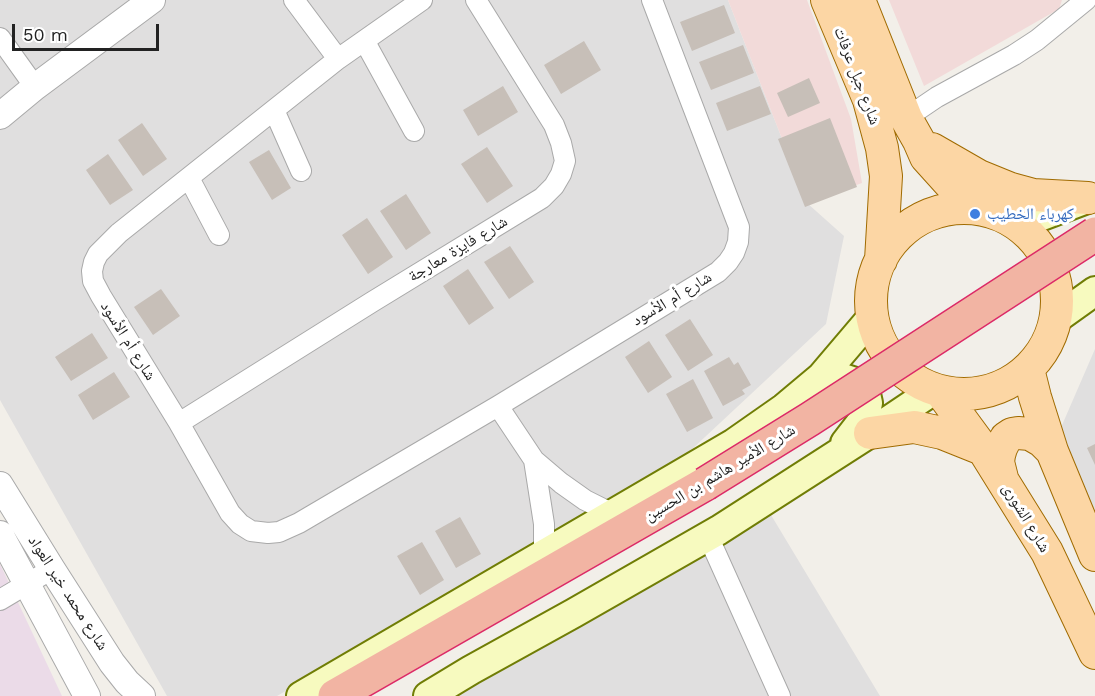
<!DOCTYPE html>
<meta charset="utf-8">
<style>
body{margin:0}
#map{position:relative;width:1095px;height:696px;overflow:hidden;background:#f2efe9;font-family:"Work Sans",sans-serif}
canvas{display:block}
.scale{position:absolute;left:12px;top:24px;width:147px;height:27px;box-sizing:border-box;border:3px solid #222;border-top:0;padding-left:8px;font-size:18px;line-height:21px;white-space:nowrap;color:#222;-webkit-text-stroke:4px #fff;paint-order:stroke}
</style>
<div id="map">
<canvas width="1095" height="696"></canvas>
<div class="scale">50 m</div>
</div>
<script>
const c = document.querySelector('canvas').getContext('2d');
c.lineJoin = 'round';
function fillPath(path, color) { c.fillStyle = color; c.fill(path, 'evenodd'); }
const toPath = rows => new Path2D(rows.map(r => 'M' + r).join(''));
function trace(path, color, width, dash) { c.strokeStyle = color; c.lineWidth = width; c.lineCap = dash ? 'butt' : 'round'; c.setLineDash(dash || []); c.stroke(path); }
function label(font, color, halo, rows, align = 'center') {
  c.font = font + ' "Work Sans","Noto Naskh Arabic",sans-serif'; c.lineWidth = 6; c.setLineDash([]); c.textBaseline = 'middle'; c.strokeStyle = halo; c.fillStyle = color; for (const [text, x, y, turn = 0] of rows) {
    c.save(); c.translate(x, y); c.rotate((+turn || 0) * Math.PI / 180); c.textAlign = isNaN(turn) ? turn : align; if (halo) c.strokeText(text, 0, 0); c.fillText(text, 0, 0); c.restore();
  }
}
const residential = toPath([
 [0,0,728,0,807,203,844,236,826,324,675,465,277,696,167,696,0,400],
 [1095,349,1095,530,1056,439],
 [768,510,880,696,447,696]
]);
const commercial = toPath([
 [728,0,807,0,851,119,862,183,807,203],
 [889,0,1062,0,1059,9,924,86]
]);
const industrial = toPath([
 [0,564,62,696,0,696]
]);
const building = toPath([
 [724,5,735,33,692,51,680,22],
 [584,41,601,70,561,94,544,65],
 [743,45,754,73,711,90,699,62],
 [809,78,820,103,788,117,777,93],
 [503,86,518,112,478,136,463,110],
 [760,86,771,114,727,131,716,103],
 [830,118,857,187,805,207,778,139],
 [142,123,167,159,143,176,118,140],
 [487,147,513,186,487,203,461,164],
 [269,150,291,188,272,200,249,162],
 [108,154,133,190,110,205,86,170],
 [406,194,431,233,406,250,380,211],
 [367,218,393,257,368,274,342,235],
 [510,246,534,282,509,299,484,262],
 [468,269,494,308,469,325,443,286],
 [161,289,180,316,153,335,134,307],
 [690,319,713,355,688,371,665,335],
 [92,333,108,358,71,381,55,357],
 [649,341,672,377,648,393,625,357],
 [729,357,734,365,738,362,751,385,742,390,745,394,723,406,704,371],
 [114,372,130,397,93,420,78,395],
 [693,379,713,418,687,432,666,394],
 [1095,444,1095,465,1087,448],
 [460,517,481,554,456,568,435,531],
 [422,542,444,580,420,595,397,556]
]);
const minor = toPath([
 [294,0,338,59],
 [422,0,338,59,119,233,98,254,94,262,92,271,93,281,101,296,179,423,230,513,240,524,251,531,268,533,279,532,299,523,498,406,718,272,728,262,734,253,738,242,739,227,652,0],
 [0,38,35,87],
 [365,42,414,131],
 [274,110,301,171],
 [906,118,937,97,1014,55,1037,40,1086,0],
 [189,178,219,235],
 [498,406,534,460,561,483,585,500,613,514],
 [179,423,372,302,542,198,554,186,561,174,565,161,561,143,554,125,476,0],
 [534,460,544,524,544,554],
 [708,536,780,696],
 [0,600,52,569]
]);
const tertiary = toPath([
 [0,116,35,87,152,0],
 [0,485,52,569,112,663,127,682,142,696],
 [0,534,87,696]
]);
const secondary = toPath([
 [1009,219,1042,216,1087,199],
 [1056,319,1095,291],
 [843,378,855,382,863,388,866,394,868,403,866,412,862,421,845,443],
 [301,696,734,443,784,408,821,377,872,317],
 [428,696,471,670,574,613,719,530,870,433,934,390]
]);
const primary = toPath([
 [827,0,869,100,882,148,886,176,881,260],
 [859,0,906,118,919,141,926,157,972,208],
 [932,149,979,176,1011,189,1033,195,1088,198],
 '871 301a93 93 0 1 1 186 0a93 93 0 1 1-186 0Z',
 [1028,369,1035,397,1052,451,1095,555],
 [941,392,983,449,1047,552,1095,653],
 [870,433,914,427,942,433,982,449],
 [1002,478,998,462,999,455,1001,448,1006,438,1012,434,1018,433,1030,434,1042,441,1052,451]
]);
const trunk = toPath([
 [335,696,705,484]
]);
const trunkBridge = toPath([
 [705,484,810,419,1095,234]
]);
const markers = [
 [975,214,6,"#3f7fe0"]
];
const streetNames = [
 ["شارع جبل عرفات",857,76,69],
 ["شارع فايزة معارجة",458,249,-31],
 ["شارع أم الأسود",672,299,-31],
 ["شارع أم الأسود",128,341,58],
 ["شارع الأمير هاشم بن الحسين",720,473,-31],
 ["شارع الشورى",1026,518,59],
 ["شارع محمد خير العواد",68,593,57]
];
const shopNames = [
 ["كهرباء الخطيب",987,214]
];
fillPath(residential, '#e0dfdf');
fillPath(commercial, '#f2dad9');
fillPath(industrial, '#ebdbe8');
fillPath(building, '#c7bfb8');
trace(minor, '#a9a9a9', 22);
trace(tertiary, '#a9a9a9', 28);
trace(secondary, '#707d05', 32);
trace(primary, '#a06b00', 34);
trace(trunk, '#dc2a67', 36);
trace(minor, '#fff', 20);
trace(tertiary, '#fff', 26);
trace(secondary, '#f7fabf', 28);
trace(primary, '#fcd6a4', 32);
trace(trunk, '#f2b4a3', 33);
trace(trunkBridge, '#dc2a67', 36, []);
trace(trunkBridge, '#f2b4a3', 33);
for (const [x, y, r, color] of markers) { const dot = new Path2D(); dot.arc(x, y, r, 0, 2 * Math.PI); c.fillStyle = color; c.fill(dot); trace(dot, '#fff', 2); }
label('16px', '#222', '#fff', streetNames);
label('16px', '#366cbe', '#fff', shopNames, 'left');
</script>
